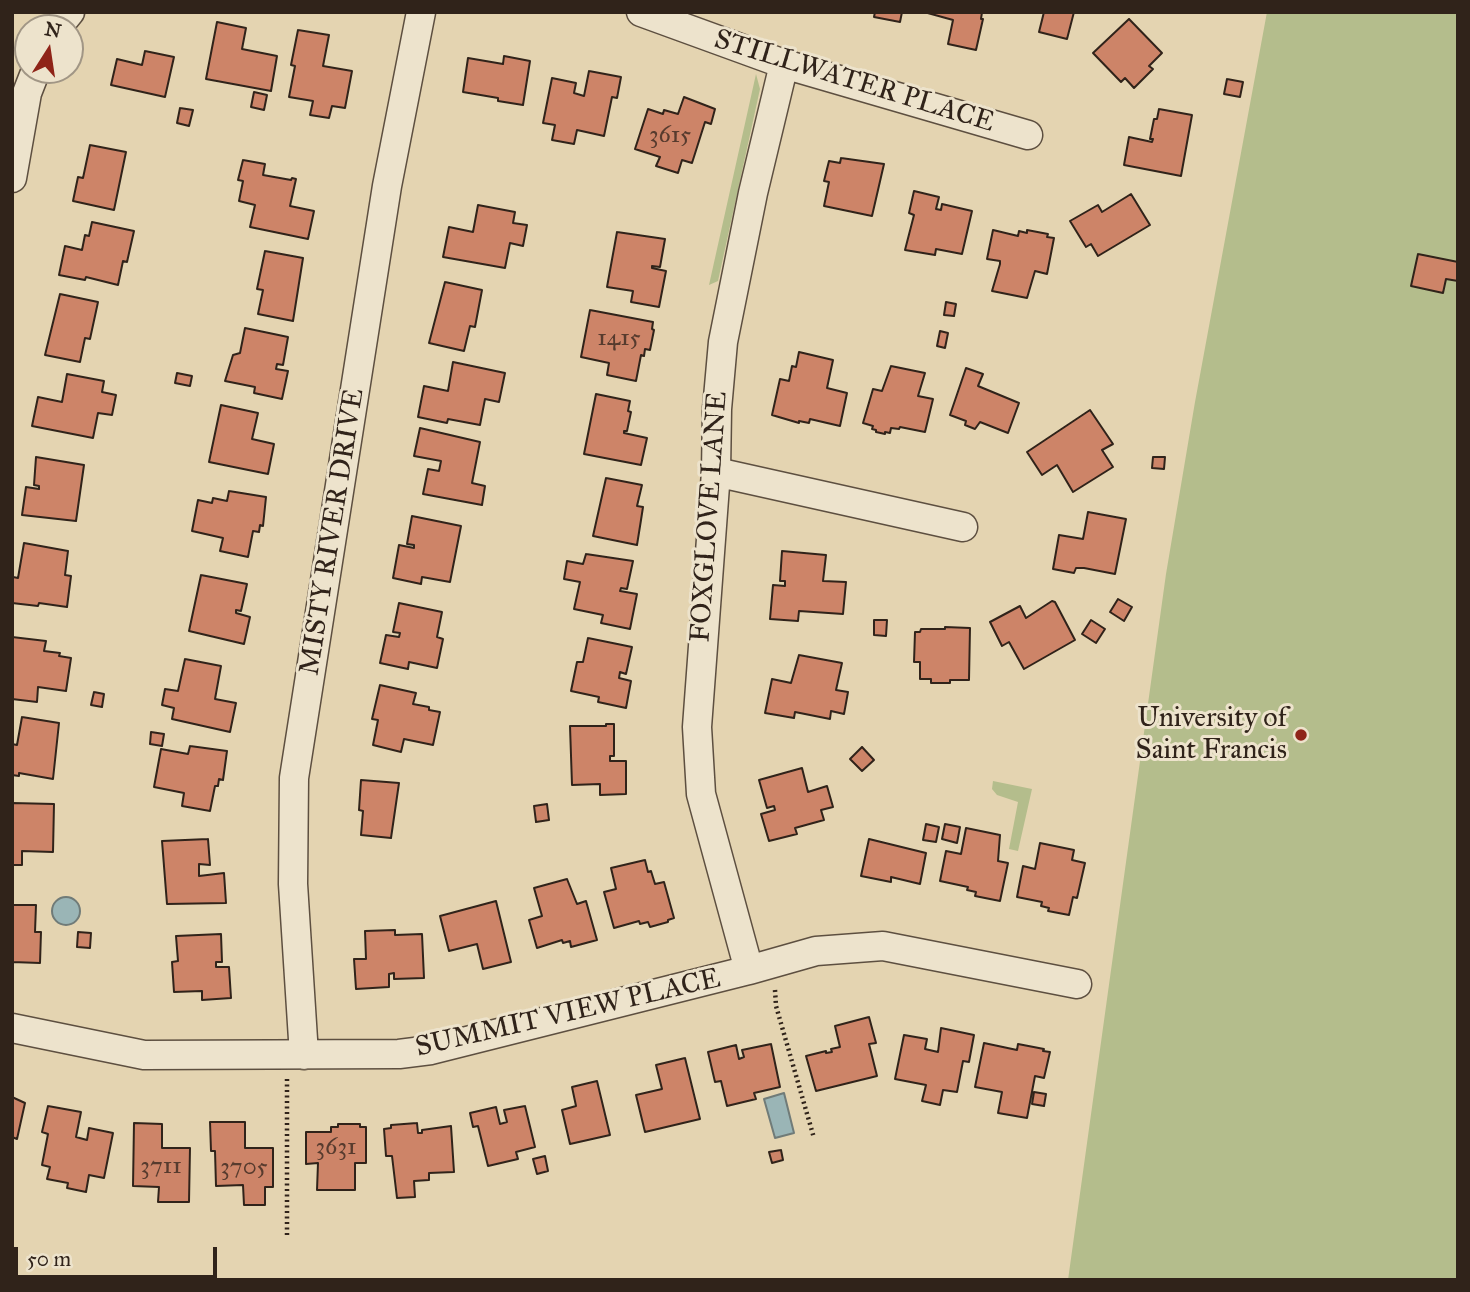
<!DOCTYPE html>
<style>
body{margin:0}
#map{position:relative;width:1470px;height:1292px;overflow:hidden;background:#e4d4b1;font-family:"IM FELL Great Primer",serif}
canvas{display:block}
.frame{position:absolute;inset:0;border:14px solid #30231a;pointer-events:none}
.north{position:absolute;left:14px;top:14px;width:70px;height:70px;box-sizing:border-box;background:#ede3cc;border:2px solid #a19685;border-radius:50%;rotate:12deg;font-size:19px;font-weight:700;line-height:28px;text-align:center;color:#30231a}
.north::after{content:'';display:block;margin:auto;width:24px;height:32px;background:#8f2418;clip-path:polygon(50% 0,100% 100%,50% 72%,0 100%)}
.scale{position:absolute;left:14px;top:1247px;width:203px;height:32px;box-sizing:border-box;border:4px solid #30231a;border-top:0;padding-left:9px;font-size:21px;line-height:24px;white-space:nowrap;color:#30231a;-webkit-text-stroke:5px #ede3cc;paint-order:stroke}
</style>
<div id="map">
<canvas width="1470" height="1292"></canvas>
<div class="frame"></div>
<div class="north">N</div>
<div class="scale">50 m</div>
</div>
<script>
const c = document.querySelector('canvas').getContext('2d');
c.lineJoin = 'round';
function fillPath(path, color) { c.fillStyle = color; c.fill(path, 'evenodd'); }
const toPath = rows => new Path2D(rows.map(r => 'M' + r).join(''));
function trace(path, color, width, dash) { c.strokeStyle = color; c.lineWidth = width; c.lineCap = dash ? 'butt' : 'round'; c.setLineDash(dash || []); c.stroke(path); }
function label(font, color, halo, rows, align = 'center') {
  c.font = font + ' "IM FELL Great Primer",serif'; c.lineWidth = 6; c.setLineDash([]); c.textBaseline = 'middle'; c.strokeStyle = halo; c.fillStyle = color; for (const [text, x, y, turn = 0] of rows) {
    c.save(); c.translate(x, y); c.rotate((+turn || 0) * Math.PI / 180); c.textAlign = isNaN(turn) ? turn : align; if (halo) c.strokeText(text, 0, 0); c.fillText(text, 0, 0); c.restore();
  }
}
const green = toPath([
 [1267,12,1458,12,1458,1280,1068,1280,1166,574,1195,402],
 [756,74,760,89,718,281,709,285],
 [993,781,1032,789,1018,851,1009,849,1018,802,997,795,992,789]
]);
const water = toPath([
 '52 911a14 14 0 1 1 28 0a14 14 0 1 1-28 0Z',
 [784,1093,794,1133,775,1138,764,1099,784,1093]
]);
const building = toPath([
 [875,12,902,12,900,22,874,17,875,12],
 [924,12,982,12,981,19,983,19,976,50,948,44,953,20,924,12],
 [1044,12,1074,12,1067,39,1039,32,1044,12],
 [1129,19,1162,53,1149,66,1153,69,1134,88,1125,78,1121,82,1093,53,1129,19],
 [217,22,246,28,242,49,277,56,271,91,206,79,217,22],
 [298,30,329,35,323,66,352,71,345,108,332,106,329,118,310,115,313,101,289,97,295,66,291,65,298,30],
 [145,51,174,57,165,97,111,85,117,59,142,65,145,51],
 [504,56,530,61,523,105,498,101,498,98,463,92,468,58,503,64,504,56],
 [589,71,621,77,617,98,612,97,604,136,577,130,574,144,552,140,555,125,543,123,552,78,576,83,574,93,584,96,589,71],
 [1227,79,1243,82,1240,97,1224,94,1227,79],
 [254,92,267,95,264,110,251,107,254,92],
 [684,97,715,109,711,124,705,122,692,163,682,160,678,173,656,166,660,157,635,149,648,109,663,114,664,110,678,114,684,97],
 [180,108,193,110,189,126,177,123,180,108],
 [1159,109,1192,115,1181,176,1124,165,1129,137,1152,142,1153,139,1150,139,1154,119,1157,119,1159,109],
 [90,145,126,152,114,210,73,201,78,177,83,178,90,145],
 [841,158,884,164,872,216,824,206,829,182,824,181,829,161,840,163,841,158],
 [243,160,265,164,263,175,291,180,292,178,296,179,290,206,314,211,308,239,250,227,255,205,239,201,243,181,238,180,243,160],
 [914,191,939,197,936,209,941,210,942,204,972,211,962,254,936,249,935,255,905,250,914,215,909,213,914,191],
 [1131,194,1150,225,1098,256,1091,244,1086,247,1070,221,1098,205,1102,212,1131,194],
 [478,205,515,212,513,223,527,225,523,246,510,243,505,268,443,257,449,227,473,232,478,205],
 [92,222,134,231,127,262,123,261,118,285,86,277,85,280,59,275,65,246,82,250,85,235,89,236,92,222],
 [993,230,1018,236,1019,231,1027,233,1027,230,1048,234,1047,237,1054,238,1047,274,1035,271,1027,298,992,291,1000,264,1000,261,987,259,993,230],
 [617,232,665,239,660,267,652,266,652,268,666,271,659,307,631,302,633,291,607,287,617,232],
 [265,251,303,258,293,321,258,314,263,290,257,289,265,251],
 [1418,254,1458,262,1458,281,1446,279,1443,293,1411,286,1418,254],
 [445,282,482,290,475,327,470,326,464,351,429,343,445,282],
 [60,294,98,302,90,339,85,338,80,362,45,355,60,294],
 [946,302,956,304,954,316,944,315,946,302],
 [590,310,653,322,652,329,654,330,650,350,645,349,644,356,641,355,636,381,607,375,609,363,581,357,590,310],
 [245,328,288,337,283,365,277,364,276,369,288,371,282,399,254,393,255,387,225,381,233,355,240,353,245,328],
 [940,331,948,333,945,348,937,346,940,331],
 [799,352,833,360,827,388,847,393,840,426,810,419,809,423,799,421,799,423,772,415,780,379,789,381,792,366,796,367,799,352],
 [453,362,505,373,499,402,485,399,480,425,448,419,447,423,418,417,424,386,448,391,453,362],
 [891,366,925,373,918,396,933,399,925,432,900,427,899,429,891,428,890,433,885,432,885,434,876,432,876,430,872,429,873,426,863,423,873,389,882,391,891,366],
 [966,368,983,374,978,386,1019,403,1008,433,980,422,975,429,965,425,966,421,950,415,966,368],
 [177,373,192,376,190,386,175,383,177,373],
 [67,374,104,381,102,392,116,395,112,415,98,413,93,438,32,426,38,397,62,402,67,374],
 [596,394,630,401,628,411,631,412,627,431,624,431,624,433,647,438,641,465,584,454,596,394],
 [221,405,258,413,252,439,274,444,268,474,209,462,221,405],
 [1090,410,1113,444,1102,450,1113,467,1073,492,1057,465,1042,475,1027,452,1090,410],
 [420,428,480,442,472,483,485,486,482,505,423,494,428,469,439,471,441,461,414,456,420,428],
 [36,457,84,465,76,521,22,515,26,487,39,489,39,486,34,485,36,457],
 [1153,457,1165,457,1164,469,1152,468,1153,457],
 [606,478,642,485,637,506,643,507,641,520,637,545,593,536,606,478],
 [229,491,266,497,263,526,260,525,259,532,253,531,248,557,220,551,223,538,192,531,198,500,212,503,213,498,227,501,229,491],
 [1088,512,1126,519,1115,574,1084,568,1076,568,1074,573,1053,569,1059,535,1083,539,1088,512],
 [412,516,461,526,450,582,422,577,421,584,393,578,399,545,414,548,414,545,407,544,412,516],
 [24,543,68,551,65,575,71,576,67,607,39,603,38,606,12,603,13,577,18,578,24,543],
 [782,551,826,555,823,581,846,582,843,614,799,611,798,621,770,619,773,585,785,586,785,581,780,581,782,551],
 [586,554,633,561,627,589,621,588,620,591,637,594,630,629,601,623,603,615,574,609,580,582,564,579,567,561,583,564,586,554],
 [201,575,247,584,241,611,236,610,236,613,250,617,244,644,189,631,201,575],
 [1118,599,1132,607,1124,621,1110,612,1118,599],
 [1052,601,1055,602,1075,640,1024,669,1009,642,1002,646,990,622,1020,606,1026,618,1052,601],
 [399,603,442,612,437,637,443,639,437,668,409,662,408,669,380,663,386,635,399,637,400,633,393,632,399,603],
 [874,620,887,620,886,636,874,635,874,620],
 [1091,620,1105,629,1096,643,1082,634,1091,620],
 [945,627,970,628,969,680,950,680,950,683,931,683,931,679,920,679,920,662,914,662,915,632,920,632,921,629,945,629,945,627],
 [12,637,46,641,44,651,60,653,59,656,71,658,66,691,38,687,37,702,12,699,12,637],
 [588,638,632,647,626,674,620,672,619,678,631,681,626,708,598,702,599,697,571,691,577,662,583,662,588,638],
 [799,655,842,663,836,690,848,692,844,714,831,711,830,719,795,712,794,718,765,713,772,679,791,683,799,655],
 [185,659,221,666,215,699,236,703,230,732,172,719,174,708,162,705,165,689,178,691,185,659],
 [380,685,416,693,413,704,429,707,429,710,440,712,433,745,404,739,401,752,373,745,378,720,372,719,380,685],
 [94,692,104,694,102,707,91,705,94,692],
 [22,717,59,723,53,779,19,773,19,776,12,775,12,744,17,745,22,717],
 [606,724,614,724,614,756,610,756,610,761,626,761,626,794,600,795,600,784,572,785,570,726,606,726,606,724],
 [151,732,164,734,162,746,150,744,151,732],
 [190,746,227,751,223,780,219,779,218,786,215,786,210,811,182,806,184,793,154,787,161,749,188,754,190,746],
 [862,747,874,760,862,771,850,759,862,747],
 [802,768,808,792,827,786,833,807,821,810,824,820,795,828,797,834,769,841,761,814,775,810,774,806,767,808,759,780,802,768],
 [361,780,399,783,391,838,361,835,363,811,359,810,361,780],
 [12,803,54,804,53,852,22,851,22,865,12,865,12,803],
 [547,804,549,820,536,822,534,806,547,804],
 [926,824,939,827,936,842,923,840,926,824],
 [945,824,960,827,957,843,942,839,945,824],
 [966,828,1000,835,998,861,1008,863,1000,901,975,896,976,892,967,890,968,887,940,881,946,851,961,854,966,828],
 [208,839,210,865,199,864,199,876,224,873,226,903,167,904,162,841,208,839],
 [869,839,926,853,920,884,891,877,891,882,861,876,869,839],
 [1040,843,1074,850,1072,860,1085,863,1077,898,1073,897,1069,915,1048,911,1049,908,1041,906,1042,902,1017,897,1023,866,1035,869,1040,843],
 [645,860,648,872,651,871,655,884,664,882,674,918,668,920,668,922,650,927,648,922,640,924,639,921,614,928,604,892,616,889,611,868,645,860],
 [567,879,577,904,586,901,597,940,571,947,570,941,563,943,562,940,537,948,529,920,542,916,534,888,567,879],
 [496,901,511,962,483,969,477,944,449,951,440,916,496,901],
 [12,905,36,905,35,932,41,932,40,963,12,962,12,965,12,905],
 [395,930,395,935,422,934,424,978,394,979,394,973,389,974,389,987,356,989,354,959,366,959,365,931,395,930],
 [78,932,91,933,90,948,77,947,78,932],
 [221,934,222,962,216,962,216,967,229,967,231,998,202,1000,202,991,174,992,172,962,178,961,176,936,221,934],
 [869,1017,876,1043,869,1044,877,1076,816,1091,806,1056,826,1051,826,1053,832,1052,831,1049,840,1047,835,1026,869,1017],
 [941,1028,974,1035,969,1062,963,1061,957,1092,943,1090,940,1105,922,1101,926,1085,895,1079,904,1035,927,1039,925,1049,938,1052,941,1028],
 [984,1043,1017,1050,1018,1044,1044,1049,1043,1051,1050,1052,1044,1078,1035,1076,1027,1118,998,1113,1002,1092,975,1087,984,1043],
 [771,1044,780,1087,754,1093,756,1099,727,1106,721,1081,715,1082,708,1052,736,1045,739,1059,744,1057,742,1050,771,1044],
 [685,1058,700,1119,645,1132,636,1095,662,1089,656,1065,685,1058],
 [597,1081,610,1135,570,1144,562,1110,576,1106,572,1087,597,1081],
 [1034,1092,1046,1094,1044,1106,1032,1104,1034,1092],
 [12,1097,25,1103,17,1139,12,1137,12,1097],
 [48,1106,81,1112,76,1137,87,1140,89,1128,113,1133,104,1178,89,1175,86,1192,67,1188,68,1183,47,1179,50,1167,42,1165,48,1134,42,1132,48,1106],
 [525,1106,535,1147,516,1152,518,1159,488,1166,478,1126,473,1127,470,1113,496,1107,500,1124,507,1122,504,1110,525,1106],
 [210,1122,245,1122,245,1148,273,1148,273,1187,265,1187,265,1205,244,1205,243,1185,216,1186,215,1151,211,1151,210,1122],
 [134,1123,162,1124,162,1148,190,1148,189,1202,158,1202,159,1187,133,1186,134,1123],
 [417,1123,418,1133,422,1133,422,1130,451,1126,454,1172,429,1173,429,1180,414,1181,415,1197,397,1198,392,1156,386,1156,384,1129,391,1128,391,1125,417,1123],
 [338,1124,360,1124,360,1127,366,1127,366,1163,355,1163,355,1190,317,1190,318,1163,306,1164,306,1132,331,1132,331,1127,338,1127,338,1124],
 [781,1150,783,1160,772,1163,769,1152,781,1150],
 [545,1156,548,1171,537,1174,533,1159,545,1156]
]);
const path = toPath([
 [775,990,776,1006,814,1138],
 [287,1079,287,1237]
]);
const minor = toPath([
 [641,12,784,64,1028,135],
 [57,28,70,12],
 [12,178,27,93,36,70],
 [716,472,963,527],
 [749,970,701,794,697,727,716,472,717,409,723,342,753,193,784,64],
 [12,1028,144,1055,399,1054,431,1050,749,970,816,951,883,946,1077,984],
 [304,1055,293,884,294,778,387,186,421,12]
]);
const markers = [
 [1301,735,7,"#8f2418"]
];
const numberNames = [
 ["3615",670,136],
 ["1415",619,339],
 ["3631",336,1148],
 ["3711",161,1167],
 ["3705",244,1168]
];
const streetNames = [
 ["STILLWATER PLACE",854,82,17],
 ["FOXGLOVE LANE",710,517,-86],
 ["MISTY RIVER DRIVE",333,532,-81],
 ["SUMMIT VIEW PLACE",568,1014,-13]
];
const poiNames = [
 ["University of",1287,719],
 ["Saint Francis",1287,751]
];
fillPath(green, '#b4bd8c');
fillPath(water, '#9ab5b6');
trace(water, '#707b78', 2);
fillPath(building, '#cd8468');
trace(building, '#30231a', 2);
trace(minor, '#5d4f40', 31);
trace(path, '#30231a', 4.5, [2, 3.5]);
trace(minor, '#ede3cc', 28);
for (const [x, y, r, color] of markers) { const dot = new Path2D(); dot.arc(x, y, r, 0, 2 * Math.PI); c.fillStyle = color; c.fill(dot); trace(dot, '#ede3cc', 2.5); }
label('24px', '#573b2e', null, numberNames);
label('28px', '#30231a', '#ede3cc', streetNames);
label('28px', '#30231a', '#ede3cc', poiNames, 'right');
</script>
